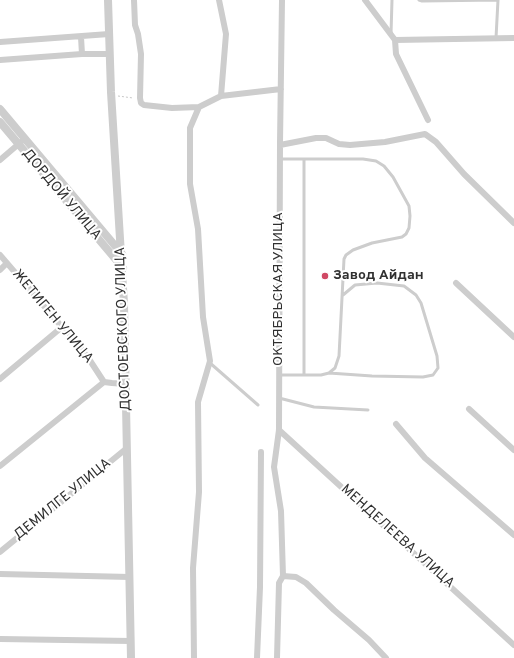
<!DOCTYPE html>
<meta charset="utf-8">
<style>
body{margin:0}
canvas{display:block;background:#fff}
</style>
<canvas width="514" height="658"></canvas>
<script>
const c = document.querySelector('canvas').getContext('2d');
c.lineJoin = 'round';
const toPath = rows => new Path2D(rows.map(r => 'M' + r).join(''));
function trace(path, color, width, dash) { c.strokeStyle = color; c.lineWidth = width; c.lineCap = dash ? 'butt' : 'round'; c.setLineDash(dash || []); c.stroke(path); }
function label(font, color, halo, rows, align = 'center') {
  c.font = font + ' Overpass,sans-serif'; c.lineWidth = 4; c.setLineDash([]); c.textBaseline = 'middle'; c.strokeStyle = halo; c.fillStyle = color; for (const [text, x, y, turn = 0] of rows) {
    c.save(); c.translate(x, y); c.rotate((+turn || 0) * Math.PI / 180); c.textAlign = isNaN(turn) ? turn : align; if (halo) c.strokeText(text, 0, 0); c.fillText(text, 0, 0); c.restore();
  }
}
const path = toPath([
 [118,96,133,98]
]);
const service = toPath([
 [419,0,422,1,498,0],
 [391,34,392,0],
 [496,38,498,0],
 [304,159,304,375],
 [210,363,258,405],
 [329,373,372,376,423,377,433,375,438,368,437,356,421,303,416,295,404,286,377,283,355,285,343,295],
 [279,375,321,375,329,373,335,368,339,356,344,259,346,255,353,250,372,243,402,237,406,234,409,228,410,216,409,206,393,177,384,166,376,161,363,159,280,159],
 [279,398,314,407,368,410]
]);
const minor = toPath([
 [134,0,135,25,138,34,141,54,140,98,141,103,144,105,172,108,199,107,221,96,281,89],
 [219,0,226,34,221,96],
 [282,0,280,143,279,430,274,467,281,511,283,576],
 [365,0,395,40],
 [81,37,82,54],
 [395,40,514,38],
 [395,40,396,54,428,120],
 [0,42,109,34],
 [0,60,82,54,110,54],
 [280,145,316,138,326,138,339,144,350,145,385,142,425,134,436,142,464,174,514,223],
 [0,160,21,142],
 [0,255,62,327,71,335,89,359,104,382,112,383,125,384],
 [0,270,7,263],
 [456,283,514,337],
 [0,379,62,327],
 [469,409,514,450],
 [396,424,425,458,514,535],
 [279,430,514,645],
 [0,466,104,382],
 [0,552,127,448],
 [0,574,130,577],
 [283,576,296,577,306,583,334,610,369,640,386,658],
 [0,639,131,641],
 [194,658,193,568,199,492,198,402,210,361,203,317,198,229,190,184,190,128,199,107],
 [257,658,260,587,261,452],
 [277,658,279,583,283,576]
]);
const tertiary = toPath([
 [108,0,111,92,124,304,131,658],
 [0,109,122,254],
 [0,122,123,268]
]);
const markers = [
 [325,276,4,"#d04864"]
];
const streetNames = [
 ["ДОРДОЙ УЛИЦА",61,195,50],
 ["ОКТЯБРЬСКАЯ УЛИЦА",279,289,-90],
 ["ЖЕТИГЕН УЛИЦА",52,317,50],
 ["ДОСТОЕВСКОГО УЛИЦА",124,329,-92],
 ["ДЕМИЛГЕ УЛИЦА",63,500,-39],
 ["МЕНДЕЛЕЕВА УЛИЦА",397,537,42]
];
const poiNames = [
 ["Завод Айдан",333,276]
];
trace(path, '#c7c7c7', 1, [2, 2]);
trace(service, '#cdcdcd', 3);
trace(minor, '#cdcdcd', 6);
trace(tertiary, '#cdcdcd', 8);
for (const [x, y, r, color] of markers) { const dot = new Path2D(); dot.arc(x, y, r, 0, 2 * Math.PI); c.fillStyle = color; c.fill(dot); trace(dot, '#fff', 1.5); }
label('14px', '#303030', '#fff', streetNames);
label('bold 14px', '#303030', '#fff', poiNames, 'left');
</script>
